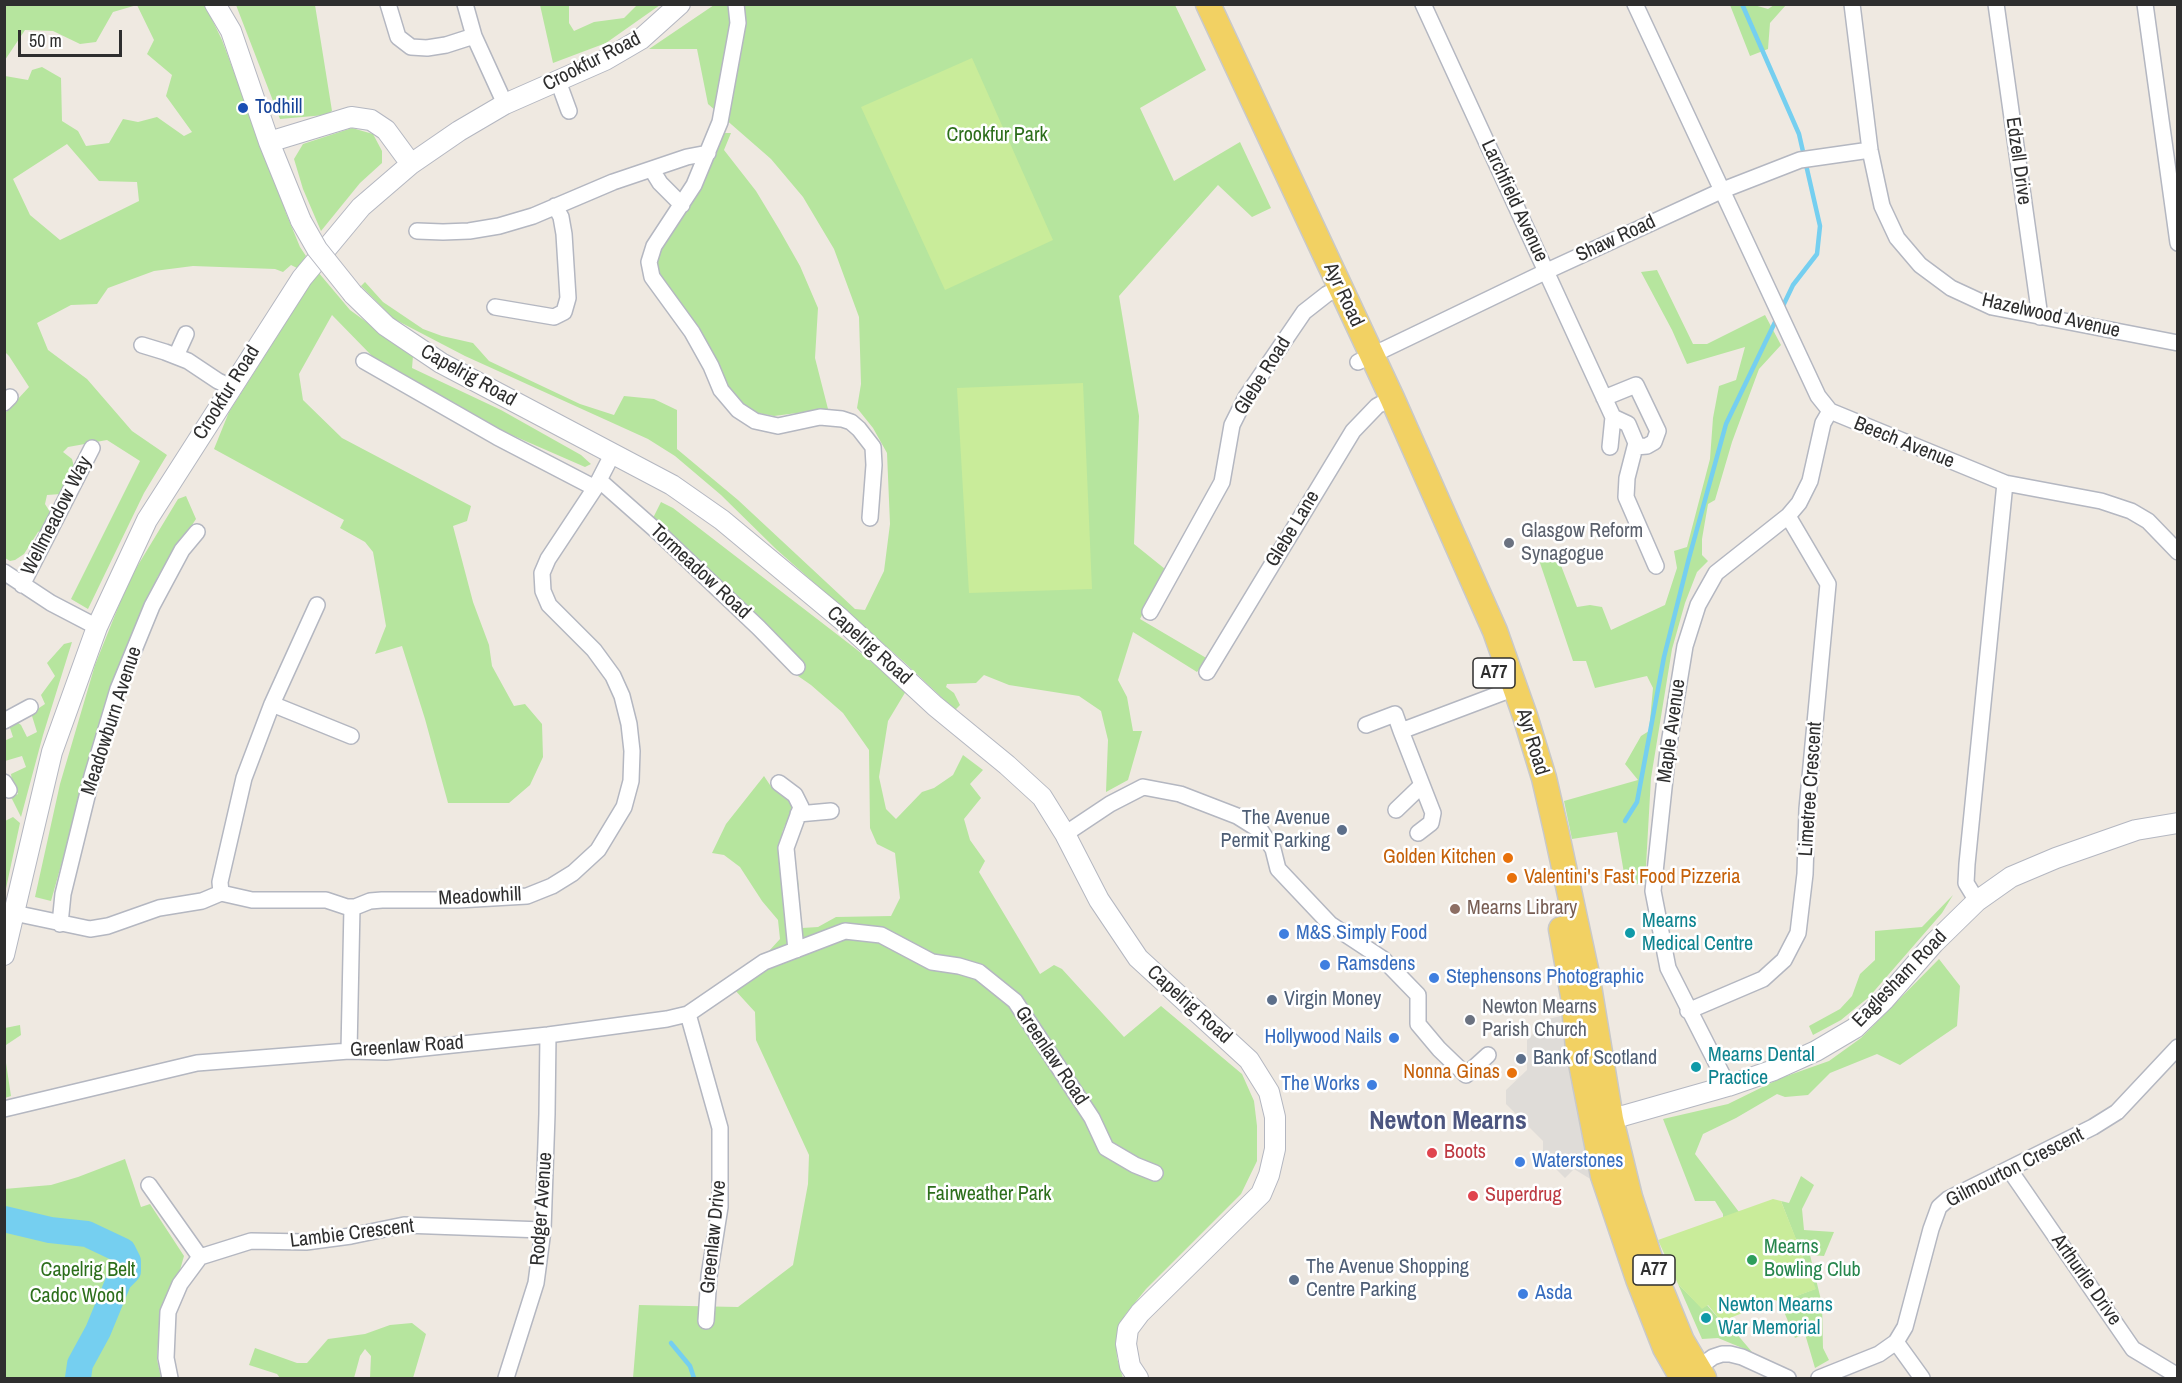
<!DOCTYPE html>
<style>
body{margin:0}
#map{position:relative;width:2182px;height:1383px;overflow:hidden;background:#efe9e1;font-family:"Archivo Narrow",sans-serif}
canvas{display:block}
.frame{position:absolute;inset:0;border:6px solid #2e2e2e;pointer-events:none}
.scale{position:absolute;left:18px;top:30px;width:104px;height:27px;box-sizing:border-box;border:3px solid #2e2e2e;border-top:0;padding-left:8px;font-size:18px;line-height:21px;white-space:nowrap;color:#2e2e2e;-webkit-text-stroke:4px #fff;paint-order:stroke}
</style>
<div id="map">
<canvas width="2182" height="1383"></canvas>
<div class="frame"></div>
<div class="scale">50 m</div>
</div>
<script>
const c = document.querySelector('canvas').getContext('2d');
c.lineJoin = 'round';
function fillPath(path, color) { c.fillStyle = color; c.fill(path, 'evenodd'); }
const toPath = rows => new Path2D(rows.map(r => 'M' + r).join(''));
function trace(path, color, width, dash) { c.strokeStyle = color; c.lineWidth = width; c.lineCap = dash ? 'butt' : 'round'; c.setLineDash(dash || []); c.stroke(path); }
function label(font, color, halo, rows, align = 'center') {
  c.font = font + ' "Archivo Narrow",sans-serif'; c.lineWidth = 5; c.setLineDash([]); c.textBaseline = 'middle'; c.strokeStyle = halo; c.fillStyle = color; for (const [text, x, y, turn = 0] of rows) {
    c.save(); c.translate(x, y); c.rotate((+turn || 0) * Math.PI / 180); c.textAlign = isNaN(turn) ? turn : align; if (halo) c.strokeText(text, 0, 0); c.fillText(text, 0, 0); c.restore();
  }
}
const green = toPath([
 [5,5,205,5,222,40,241,91,253,108,286,213,300,247,306,256,297,268,291,265,283,272,275,269,193,266,154,271,108,288,97,304,71,305,37,323,48,350,87,379,132,431,167,455,144,493,88,609,71,599,140,461,107,440,68,447,63,452,72,459,74,467,61,494,47,495,45,504,53,517,45,529,38,532,24,554,15,560,10,561,5,558,5,413,29,387,9,356,5,352,5,76,28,80,32,70,42,67,61,78,62,121,78,131,86,146,109,143,123,119,138,122,157,117,184,136,192,132,166,96,172,75,147,54,154,40,137,5,113,12,96,42,80,44,53,31,25,30,5,60],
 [67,144,99,181,137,182,139,201,60,240,30,215,13,179],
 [236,5,315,5,332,111,325,115,280,119],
 [540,5,569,5,569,23,574,31,594,22,624,18,637,5,660,5,606,43,553,63],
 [714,5,1175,5,1206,70,1140,108,1174,181,1240,142,1271,208,1252,217,1218,185,1119,296,1139,416,1134,544,1165,569,1140,619,1208,659,1197,672,1133,632,1118,680,1127,697,1133,731,1142,731,1128,780,1106,792,1108,740,1101,711,1079,696,1009,685,984,675,976,683,947,684,946,687,954,693,960,705,955,710,904,662,777,550,721,495,675,456,648,439,465,356,394,319,361,286,365,282,383,302,423,329,442,336,473,343,489,361,580,404,614,415,624,396,654,399,677,410,677,449,738,500,855,609,865,610,884,571,890,524,887,453,873,428,857,408,861,384,859,317,834,249,803,197,771,159,708,104,697,49,649,49],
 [1730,5,1754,5,1768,9,1774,5,1786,5,1770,23,1768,49,1750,56],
 [352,128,373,134,382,151,382,163,360,183,321,231,303,189,294,159,303,144],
 [723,133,731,133,724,150,756,191,779,229,800,266,818,308,815,358,828,409,774,416,758,413,738,405,656,272,657,253],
 [1657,270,1693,344,1707,344,1765,315,1781,345,1759,369,1732,442,1715,500,1708,504,1702,539,1702,555,1708,561,1697,572,1685,603,1672,649,1651,778,1645,883,1626,885,1617,832,1572,839,1564,801,1638,780,1625,764,1641,736,1649,731,1653,688,1647,676,1595,688,1586,661,1573,661,1539,560,1548,550,1555,550,1577,607,1590,605,1602,607,1611,630,1665,605,1677,568,1674,551,1687,547,1710,459,1713,418,1719,386,1736,380,1745,347,1687,364,1672,330,1641,272],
 [318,272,350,310,413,356,412,368,501,410,581,455,591,464,585,467,491,426,415,383,372,356,332,315,299,374,303,400,342,438,471,506,467,521,453,526,473,602,489,645,492,666,514,706,525,704,542,724,543,757,530,785,509,803,448,803,425,719,402,646,375,654,386,626,373,552,365,542,340,528,344,520,214,449,229,412],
 [186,496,196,519,158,576,122,658,98,734,51,901,35,897,60,784,95,665,129,580,178,499],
 [661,502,673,508,856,649,906,691,888,721,879,777,886,809,896,819,922,792,934,788,953,775,963,755,983,770,970,784,981,798,964,819,970,840,985,861,979,872,1040,974,1054,965,1062,969,1124,1037,1161,1006,1242,1074,1254,1101,1257,1126,1257,1161,1241,1194,1146,1289,1125,1315,1116,1338,1117,1358,1123,1378,633,1378,639,1305,738,1307,793,1265,808,1184,809,1155,756,1040,755,1012,734,989,780,939,778,920,762,901,740,867,724,855,712,853,726,824,764,776,770,785,791,797,794,803,794,818,785,825,782,833,782,859,786,879,798,879,802,928,818,927,836,917,891,916,900,898,895,853,877,844,870,828,869,750,843,713,811,685,798,676,804,663,795,653,674,536,653,518],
 [72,642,43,735,21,817,11,797,18,794,12,781,11,774,26,767,22,756,5,761,4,741,13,737,9,725,17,722,21,725,27,737,37,732,32,716,33,712,45,704,41,695,55,676,47,663,64,644],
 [13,817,20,823,5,893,5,821],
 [1953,895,1942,913,1869,997,1841,1020,1813,1035,1809,1026,1840,1009,1852,996,1860,974,1875,960,1875,931,1922,927],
 [1939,959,1960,986,1957,1026,1900,1065,1877,1054,1830,1073,1808,1095,1785,1097,1777,1094,1736,1118,1703,1134,1695,1154,1739,1212,1723,1218,1723,1214,1715,1201,1695,1201,1663,1119,1728,1104,1781,1078,1829,1061,1861,1038],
 [20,1025,21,1035,6,1045,6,1063,11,1096,5,1098,5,1028],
 [125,1159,141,1207,150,1204,184,1256,180,1270,160,1313,157,1359,161,1378,5,1378,4,1189,51,1185,78,1177],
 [1801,1176,1814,1185,1802,1209,1804,1230,1834,1232,1824,1256,1810,1255,1822,1304,1823,1348,1829,1360,1815,1368,1805,1334,1795,1338,1780,1302,1815,1289,1781,1201,1789,1203],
 [1678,1284,1702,1308,1707,1305,1720,1320,1725,1320,1752,1352,1718,1338,1702,1339],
 [412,1323,426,1334,413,1378,370,1378,371,1356,365,1349,360,1356,354,1378,280,1378,277,1374,249,1365,255,1348,297,1363,307,1363,328,1339,365,1334,390,1325]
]);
const pitch = toPath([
 [972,58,1053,240,945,290,861,107],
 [1083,383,1092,589,969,593,957,388],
 [1773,1199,1781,1201,1816,1289,1780,1302,1775,1300,1725,1320,1720,1320,1708,1305,1702,1309,1678,1284,1658,1240]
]);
const plaza = toPath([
 [1565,1015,1579,1116,1592,1180,1574,1169,1565,1178,1543,1156,1543,1141,1506,1104,1506,1090,1527,1070,1527,1040,1548,1019]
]);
const stream = toPath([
 [1742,4,1799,134,1820,226,1817,254,1793,285,1782,308],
 [1625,821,1637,802,1664,657,1689,558,1726,424,1777,318],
 [671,1343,690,1366,694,1378]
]);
const river = toPath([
 [4,1219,50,1230,87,1234,123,1251,128,1261,128,1271,119,1280,98,1331,80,1364,78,1378]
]);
const minor = toPath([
 [388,4,398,37,411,47,427,48,446,45,474,36],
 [465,4,474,36,505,104],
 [736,4,738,23,720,122,694,185,654,246,649,262,652,277,692,332,711,366,721,390,738,410,755,421,778,426,820,417,842,419,851,422,859,429,873,447,874,465,870,518],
 [1423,4,1613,417,1628,424,1636,443,1627,478,1626,497,1656,566],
 [1635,4,1818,396,1830,411,2005,483,1967,864,1966,883,1977,901],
 [1852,4,1870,150,1882,206,1897,238,1920,265,1951,288,1992,307,2178,343],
 [1996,4,2040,317],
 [2145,4,2178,243],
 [558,81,569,111],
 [652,170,660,183,682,205],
 [417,231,443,232,469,231,499,226,533,216,613,182,687,157,708,153],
 [495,307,554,317,564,312,568,298,564,234,561,217,555,206],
 [142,345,165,352,188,361,218,381,231,387],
 [176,356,186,334],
 [364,361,497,437,595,488],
 [1358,362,1547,271,1723,190,1800,160,1870,150],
 [1604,398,1636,385,1658,431,1654,442,1647,446,1635,447],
 [4,403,10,397],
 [1610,447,1613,417],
 [599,480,659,533,759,628,797,667],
 [2005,483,2101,501,2131,511,2148,521,2178,552],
 [4,572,51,603,97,627],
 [22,585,92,448],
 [1150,612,1222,482,1232,425,1246,397,1304,312,1327,294,1340,288],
 [1207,672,1353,431,1377,406,1392,398],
 [272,704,351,736],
 [4,721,30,707],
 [1366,725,1395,714,1401,731,1515,688],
 [1401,731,1433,813,1431,823,1418,833],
 [4,782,9,790],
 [779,783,795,795,801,807,786,848,796,950],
 [1396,810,1422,785],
 [798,814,831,811],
 [1065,834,1110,804,1143,787,1180,794,1237,816,1261,831,1273,849,1278,869,1330,924,1383,959,1418,995,1418,1024,1439,1049,1466,1075,1488,1055],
 [221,893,220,882,244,778,272,704,317,605],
 [14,913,90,929,108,926,159,908,202,901,221,893,252,900,326,900,347,907,355,907,370,901,382,900,458,900,527,896,552,886,573,873,598,850,624,807,631,781,632,751,629,724,622,696,613,676,594,650,549,605,543,591,542,573,548,559,595,488,613,453],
 [60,924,63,894,92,776,118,689,152,606,182,550,197,532],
 [1688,1011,1763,979,1784,960,1798,933,1805,874,1807,809,1828,584,1788,516],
 [688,1014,720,1128,720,1207,709,1276,706,1321],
 [349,1051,352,907],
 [1728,1086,1668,968,1653,891,1668,750,1685,646,1698,605,1716,573,1788,516,1799,503,1810,481,1823,423,1830,411],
 [4,1109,197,1063,349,1051,386,1052,548,1035,667,1019,688,1014,764,962,845,931,881,935,932,962,959,966,979,972,1015,1001,1092,1118,1106,1148,1135,1165,1155,1173],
 [2009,1169,2133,1349,2178,1376],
 [149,1185,200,1257],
 [1896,1342,1922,1378],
 [1698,1368,1713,1357,1722,1354,1730,1354,1742,1357,1788,1378],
 [170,1378,166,1358,168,1312,180,1284,200,1257,251,1241,306,1242,351,1236,404,1225,543,1230],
 [506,1378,536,1283,543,1230,547,1114,548,1035],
 [1819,1378,1879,1354,1896,1342,1905,1327,1931,1229,1939,1207,1948,1199,2093,1127,2117,1112,2178,1047]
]);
const tertiary = toPath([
 [215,4,231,31,269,142,301,221],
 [269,142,351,117,371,120,386,130,411,164],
 [353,294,386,326,441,363,672,485,722,520,841,619,935,706,1007,765,1042,797,1065,834,1099,900,1138,958,1249,1060,1269,1092,1275,1117,1275,1149,1269,1175,1261,1194,1140,1313,1128,1329,1126,1344,1130,1366,1138,1378],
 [4,955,52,752,97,627,147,520,302,278,361,207,411,164,459,131,505,104,605,60,641,39,680,4],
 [1598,1123,1728,1086,1774,1070,1816,1051,1855,1028,1885,999,1934,943,1977,901,2011,877,2056,858,2136,830,2178,823]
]);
const primary = toPath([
 [1208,4,1392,398,1495,631,1525,716,1544,778,1556,830,1587,974,1611,1119,1630,1197,1656,1277,1682,1341,1704,1378],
 [1561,929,1573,996,1578,1048,1603,1176,1638,1279,1665,1348,1682,1378]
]);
const tertiaryBridge = toPath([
 [301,221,317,249,353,294]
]);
const markers = [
 [243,108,6,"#1a4fb4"],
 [1509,543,6,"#6b7280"],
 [1342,830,6,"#5c6f8a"],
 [1508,858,6,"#e8710a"],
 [1512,878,6,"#e8710a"],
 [1455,909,6,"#8d6e63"],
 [1630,933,6,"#0f9aa8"],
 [1284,934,6,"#3f7fe0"],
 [1325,965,6,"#3f7fe0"],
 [1434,978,6,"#3f7fe0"],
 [1272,1000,6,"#5c6f8a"],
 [1470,1020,6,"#6b7280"],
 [1394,1038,6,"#3f7fe0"],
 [1521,1059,6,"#5c6f8a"],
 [1696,1067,6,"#0f9aa8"],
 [1512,1073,6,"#e8710a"],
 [1372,1085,6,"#3f7fe0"],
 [1432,1153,6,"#e0444e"],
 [1520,1162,6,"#3f7fe0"],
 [1473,1196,6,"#e0444e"],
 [1752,1260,6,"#2e9e5b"],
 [1294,1280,6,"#5c6f8a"],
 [1523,1294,6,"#3f7fe0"],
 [1706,1318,6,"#0f9aa8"]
];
const shields = [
 [1494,673,42],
 [1654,1270,42]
];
const shieldNames = [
 ["A77",1494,673],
 ["A77",1654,1270]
];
const streetNames = [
 ["Crookfur Road",592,62,-27],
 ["Edzell Drive",2018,161,82],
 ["Larchfield Avenue",1514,201,65],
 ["Shaw Road",1616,239,-25],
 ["Ayr Road",1343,295,65],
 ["Hazelwood Avenue",2051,316,13],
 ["Capelrig Road",468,376,29],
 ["Glebe Road",1263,376,-58],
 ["Crookfur Road",227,393,-58],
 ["Beech Avenue",1904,443,22],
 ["Wellmeadow Way",57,516,-63],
 ["Glebe Lane",1293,529,-59],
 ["Tormeadow Road",700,572,43],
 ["Capelrig Road",869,646,42],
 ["Meadowburn Avenue",112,721,-72],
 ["Maple Avenue",1672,731,-82],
 ["Ayr Road",1532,742,73],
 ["Limetree Crescent",1811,789,-86],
 ["Meadowhill",480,897,-3],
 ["Eaglesham Road",1900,979,-46],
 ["Capelrig Road",1189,1005,42],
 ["Greenlaw Road",407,1047,-4],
 ["Greenlaw Road",1051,1056,56],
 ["Gilmourton Crescent",2015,1168,-27],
 ["Rodger Avenue",542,1209,-86],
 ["Lambie Crescent",352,1234,-7],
 ["Greenlaw Drive",714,1237,-84],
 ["Arthurlie Drive",2086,1280,55]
];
const transitNames = [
 ["Todhill",255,108]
];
const parkNames = [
 ["Crookfur Park",997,136],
 ["Fairweather Park",989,1195],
 ["Capelrig Belt",88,1271],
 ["Cadoc Wood",77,1297]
];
const worshipNames = [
 ["Glasgow Reform",1521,532],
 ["Synagogue",1521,555],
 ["Newton Mearns",1482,1008],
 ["Parish Church",1482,1031]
];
const serviceNames = [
 ["The Avenue",1330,819,"right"],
 ["Permit Parking",1330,842,"right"],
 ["Virgin Money",1284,1000],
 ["Bank of Scotland",1533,1059],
 ["The Avenue Shopping",1306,1268],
 ["Centre Parking",1306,1291]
];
const foodNames = [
 ["Golden Kitchen",1496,858],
 ["Valentini's Fast Food Pizzeria",1524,878,"left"],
 ["Nonna Ginas",1500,1073]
];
const educationNames = [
 ["Mearns Library",1467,909]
];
const cultureNames = [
 ["Mearns",1642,922],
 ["Medical Centre",1642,945],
 ["Mearns Dental",1708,1056],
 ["Practice",1708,1079],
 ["Newton Mearns",1718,1306],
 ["War Memorial",1718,1329]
];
const shopNames = [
 ["M&S Simply Food",1296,934],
 ["Ramsdens",1337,965],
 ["Stephensons Photographic",1446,978],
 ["Hollywood Nails",1382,1038,"right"],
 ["The Works",1360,1085,"right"],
 ["Waterstones",1532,1162],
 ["Asda",1535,1294]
];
const healthNames = [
 ["Boots",1444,1153],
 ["Superdrug",1485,1196]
];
const leisureNames = [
 ["Mearns",1764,1248],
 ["Bowling Club",1764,1271]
];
const districtNames = [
 ["Newton Mearns",1448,1122]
];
fillPath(green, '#b6e59e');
fillPath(pitch, '#c9ec9a');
fillPath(plaza, '#dfdcd8');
trace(stream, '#75cff0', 4.5);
trace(river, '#75cff0', 26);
trace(minor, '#b4b7c1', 18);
trace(tertiary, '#b4b7c1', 22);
trace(primary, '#c9c9c9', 27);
trace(minor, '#fff', 15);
trace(tertiary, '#fff', 20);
trace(primary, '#f2d163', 24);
trace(tertiaryBridge, '#b4b7c1', 22, []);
trace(tertiaryBridge, '#fff', 20);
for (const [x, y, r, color] of markers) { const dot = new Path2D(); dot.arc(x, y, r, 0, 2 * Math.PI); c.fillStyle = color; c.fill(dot); trace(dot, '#fff', 2); }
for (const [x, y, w] of shields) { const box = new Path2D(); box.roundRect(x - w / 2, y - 15, w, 30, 4.5); c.fillStyle = '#fff'; c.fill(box); trace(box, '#2e2e2e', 1.5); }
label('bold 18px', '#2e2e2e', null, shieldNames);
label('20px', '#2e2e2e', '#fff', streetNames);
label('20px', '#164399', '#fff', transitNames, 'left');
label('20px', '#2c6e1b', '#fff', parkNames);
label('20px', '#5b616d', '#fff', worshipNames, 'left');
label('20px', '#4e5e75', '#fff', serviceNames, 'left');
label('20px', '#c56008', '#fff', foodNames, 'right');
label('20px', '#785e54', '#fff', educationNames, 'left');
label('20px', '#0d838f', '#fff', cultureNames, 'left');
label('20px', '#366cbe', '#fff', shopNames, 'left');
label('20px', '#be3a42', '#fff', healthNames, 'left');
label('20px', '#27864d', '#fff', leisureNames, 'left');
label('bold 26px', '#4d5680', '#fff', districtNames);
</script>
